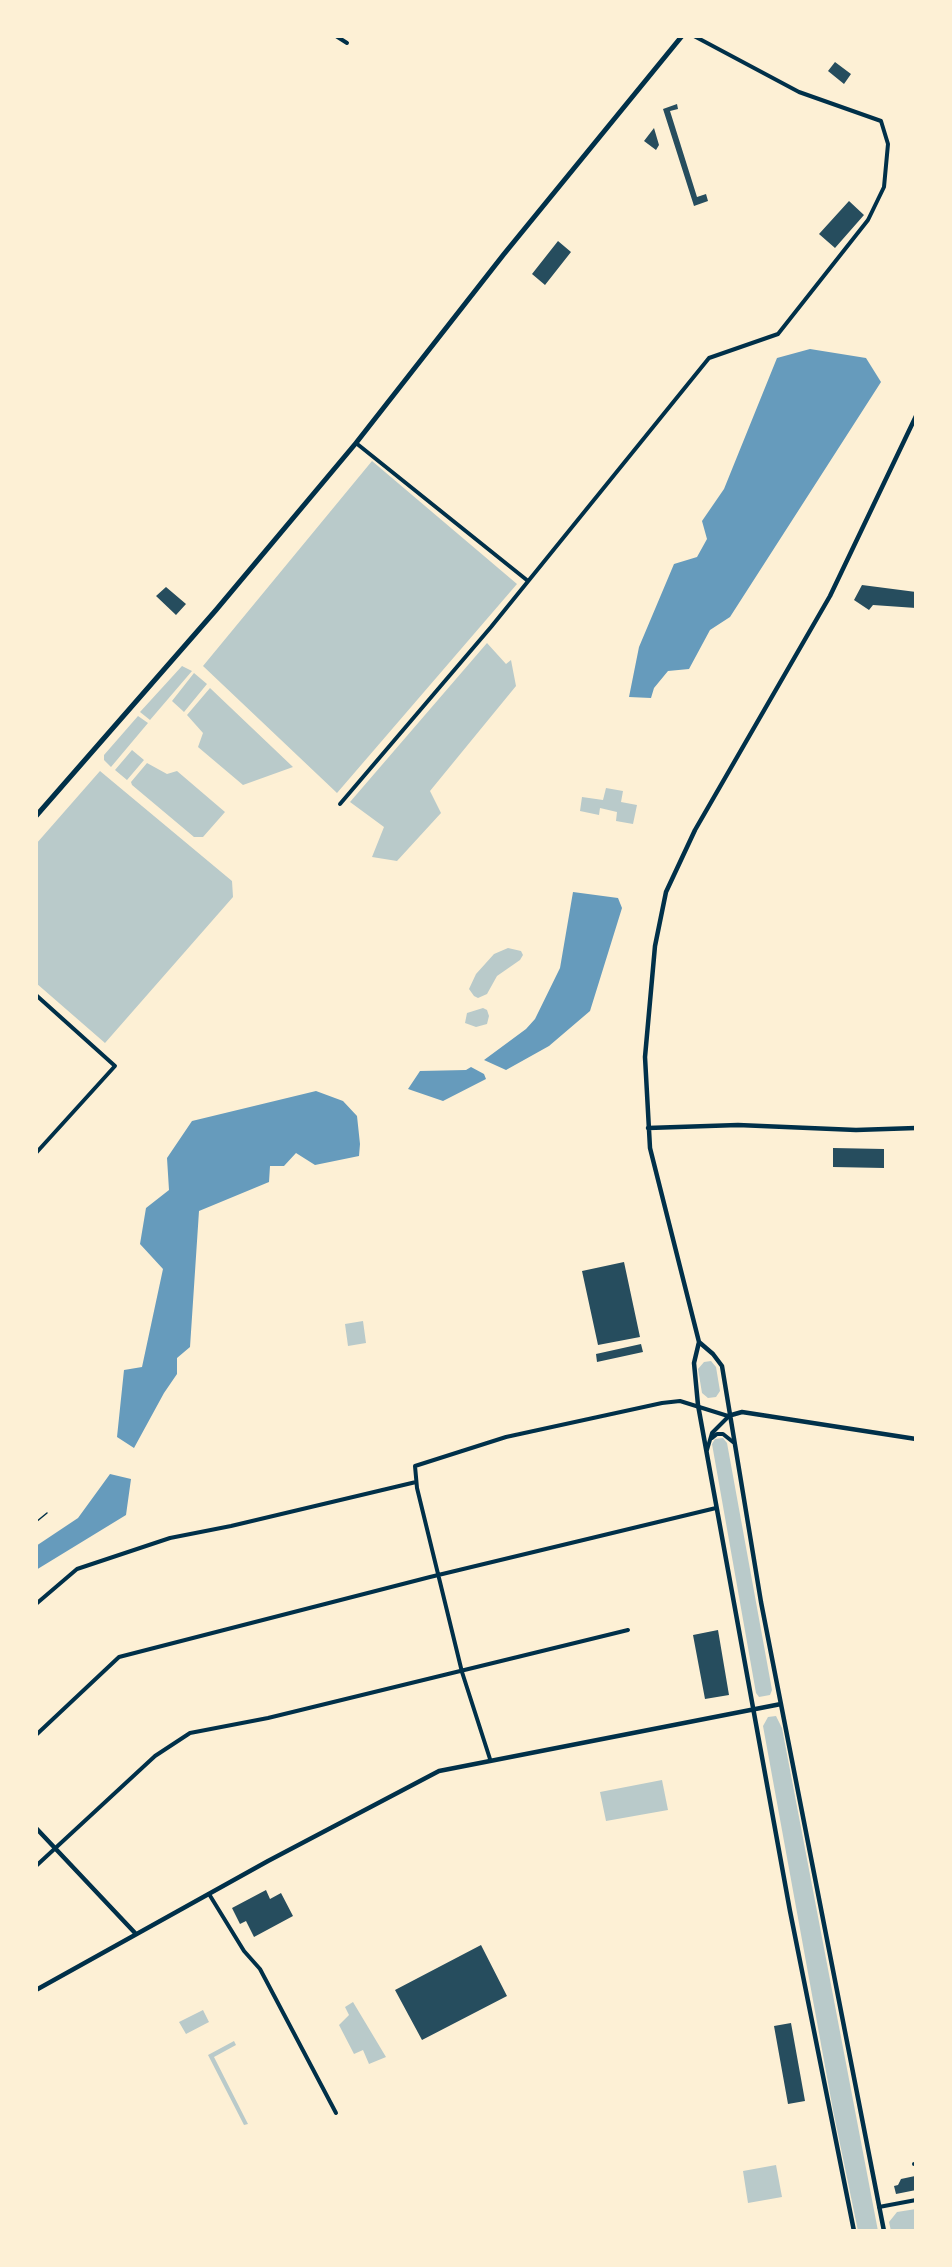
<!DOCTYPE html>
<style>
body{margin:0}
#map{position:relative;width:952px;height:2267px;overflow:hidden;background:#fdf0d5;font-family:"Roboto Condensed",sans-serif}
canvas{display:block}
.frame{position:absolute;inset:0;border:38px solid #fdf0d5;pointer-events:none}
</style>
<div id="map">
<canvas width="952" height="2267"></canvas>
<div class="frame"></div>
</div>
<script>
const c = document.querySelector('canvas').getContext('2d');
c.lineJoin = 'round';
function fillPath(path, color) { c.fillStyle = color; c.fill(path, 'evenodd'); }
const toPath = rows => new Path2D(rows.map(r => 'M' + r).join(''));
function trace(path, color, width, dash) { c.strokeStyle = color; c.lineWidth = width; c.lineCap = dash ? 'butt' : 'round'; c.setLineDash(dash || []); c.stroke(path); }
const green = toPath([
 [372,461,517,584,337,793,203,666],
 [487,643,506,664,511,660,516,686,430,791,441,813,397,861,372,857,384,827,350,802],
 [182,666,192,671,150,720,140,712],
 [194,673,207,684,184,712,172,701],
 [210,688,293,767,243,785,198,747,203,733,187,715],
 [138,716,148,723,111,767,104,760,104,755],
 [132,750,144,760,127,780,115,770],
 [147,763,167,774,177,771,225,812,203,837,194,837,132,785,131,782],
 [100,771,232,881,233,897,105,1043,36,983,36,844],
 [606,788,623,791,621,802,637,805,633,824,616,821,617,812,600,808,599,815,580,811,582,797,603,800],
 [508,948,521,951,523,955,520,960,497,976,487,994,478,998,474,996,469,989,476,974,494,954],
 [483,1008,487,1010,489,1016,487,1024,476,1027,465,1023,467,1013],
 [363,1321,366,1343,348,1346,345,1324],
 [711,1361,716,1367,720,1391,716,1397,708,1398,702,1393,698,1369,704,1362],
 [723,1438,727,1443,772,1690,770,1695,759,1697,756,1693,712,1444,715,1439],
 [776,1716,782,1728,878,2231,858,2231,833,2110,763,1726,768,1717],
 [662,1780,668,1810,606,1821,600,1792],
 [353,2002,386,2057,369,2064,363,2050,354,2054,339,2025,349,2015,345,2007],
 [203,2010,209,2022,186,2034,179,2022],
 [234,2041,236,2045,214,2057,248,2124,244,2125,208,2055],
 [776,2165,782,2197,748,2203,743,2171],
 [916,2209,916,2231,891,2231,889,2222,897,2212]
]);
const water = toPath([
 [810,349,866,358,881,382,730,617,710,630,689,669,668,671,654,688,651,698,629,697,639,647,674,564,697,557,707,539,702,521,724,489,777,358],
 [573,892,618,898,622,908,590,1011,549,1046,506,1070,484,1060,526,1029,535,1019,560,968],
 [471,1067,484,1074,486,1079,443,1101,408,1089,420,1071,466,1070],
 [316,1091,343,1101,357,1116,360,1144,359,1156,315,1165,296,1153,284,1166,270,1166,269,1182,199,1211,190,1347,177,1358,177,1374,164,1393,134,1448,117,1437,124,1370,142,1367,163,1269,140,1244,146,1208,169,1190,167,1158,192,1121],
 [110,1474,131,1479,126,1515,36,1570,36,1546,78,1518]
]);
const building = toPath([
 [835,62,851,74,844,84,828,71],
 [677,104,678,109,670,111,697,197,706,194,708,201,694,206,663,109],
 [654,128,659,145,656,150,644,141],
 [849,201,864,215,835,248,819,234],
 [558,241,571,252,545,285,532,274],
 [862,585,916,592,916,608,873,605,869,610,854,600],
 [166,587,186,604,176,615,156,596],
 [833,1148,884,1149,884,1168,833,1167],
 [624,1262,640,1337,598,1345,582,1271],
 [641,1344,643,1352,597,1362,596,1354],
 [718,1630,729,1695,705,1699,693,1635],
 [266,1890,270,1899,281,1893,293,1916,254,1937,246,1921,240,1924,232,1908],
 [481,1945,507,1996,422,2040,395,1990],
 [791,2023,805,2101,788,2104,774,2026],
 [915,2176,916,2190,896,2194,894,2186,898,2185,901,2179]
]);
const service = toPath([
 [36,1522,47,1513]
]);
const minor = toPath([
 [336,36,347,43],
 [356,443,528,581],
 [340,804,491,627,709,358,778,334,868,220,884,187,888,144,881,121,799,92,694,36],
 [36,995,115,1066,36,1153],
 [712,1438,717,1434,723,1434,733,1442],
 [707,1450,712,1433,728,1417],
 [36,1604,77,1569,170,1538,231,1526,416,1482],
 [36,1735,119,1657,430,1577,716,1508],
 [490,1759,462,1672,417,1488,415,1466,506,1437,662,1403,680,1401,728,1416],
 [36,1866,155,1756,190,1733,268,1718,628,1630],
 [209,1894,244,1951,260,1969,336,2113],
 [914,2164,916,2164],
 [879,2207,916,2200]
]);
const tertiary = toPath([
 [648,1128,738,1125,856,1130,916,1128],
 [699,1342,713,1354,722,1366,761,1602,884,2231],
 [728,1416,742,1412,916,1439],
 [36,1828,136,1934],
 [36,1990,268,1861,439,1771,781,1704],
 [854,2231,790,1911,698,1405,694,1363,699,1342,650,1148,645,1057,655,946,666,892,695,830,830,596,916,416]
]);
const secondary = toPath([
 [36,816,216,610,356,443,504,254,682,36]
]);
fillPath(green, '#b9caca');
fillPath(water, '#669bbc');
fillPath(building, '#264d5e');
trace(service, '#003049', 1.5);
trace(minor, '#003049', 4);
trace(tertiary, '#003049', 4.5);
trace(secondary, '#003049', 5);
</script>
